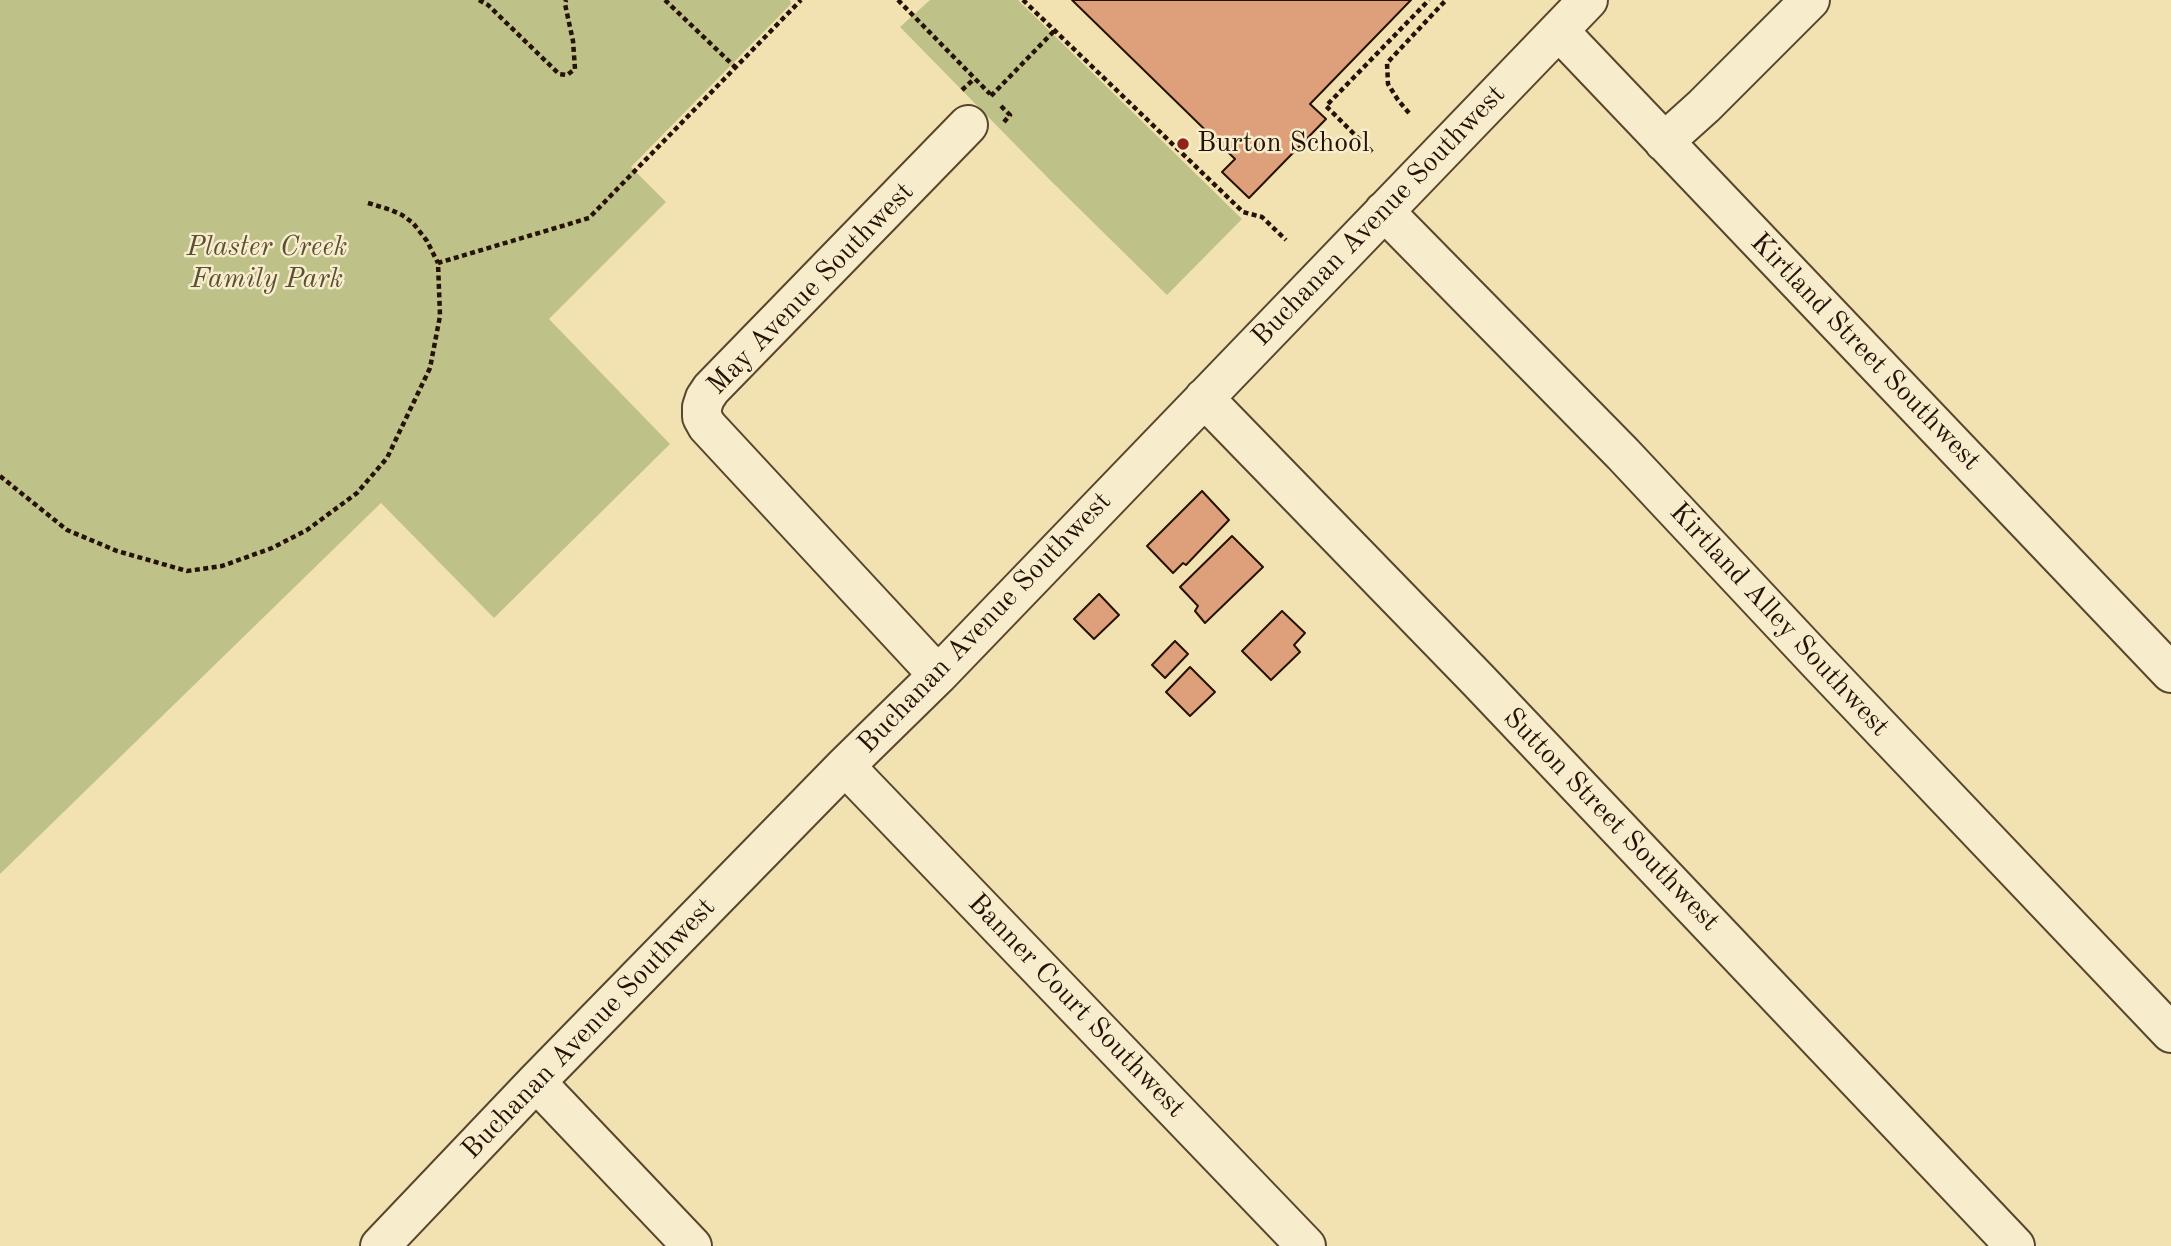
<!DOCTYPE html>
<style>
body{margin:0}
canvas{display:block;background:#f3e2b1}
</style>
<canvas width="2171" height="1246"></canvas>
<script>
const c = document.querySelector('canvas').getContext('2d');
c.lineJoin = 'round';
function fillPath(path, color) { c.fillStyle = color; c.fill(path, 'evenodd'); }
const toPath = rows => new Path2D(rows.map(r => 'M' + r).join(''));
function trace(path, color, width, dash) { c.strokeStyle = color; c.lineWidth = width; c.lineCap = dash ? 'butt' : 'round'; c.setLineDash(dash || []); c.stroke(path); }
function label(font, color, halo, rows, align = 'center') {
  c.font = font + ' "Old Standard TT",serif'; c.lineWidth = 5; c.setLineDash([]); c.textBaseline = 'middle'; c.strokeStyle = halo; c.fillStyle = color; for (const [text, x, y, turn = 0] of rows) {
    c.save(); c.translate(x, y); c.rotate((+turn || 0) * Math.PI / 180); c.textAlign = isNaN(turn) ? turn : align; if (halo) c.strokeText(text, 0, 0); c.fillText(text, 0, 0); c.restore();
  }
}
const green = toPath([
 [0,0,790,0,791,4,631,167,666,202,549,319,670,444,494,618,381,503,0,874],
 [930,0,1018,0,1242,219,1167,295,1050,180,900,27]
]);
const building = toPath([
 [1072,0,1411,0,1310,104,1326,119,1249,198,1222,172,1235,159,1072,0],
 [1202,491,1229,520,1186,565,1183,563,1173,573,1147,546,1202,491],
 [1232,536,1263,567,1205,623,1195,611,1198,606,1180,587,1232,536],
 [1099,594,1119,615,1094,639,1074,619,1099,594],
 [1282,611,1305,633,1294,645,1300,652,1271,680,1242,651,1282,611],
 [1175,641,1188,654,1165,678,1152,665,1175,641],
 [1190,667,1215,692,1190,716,1166,692,1190,667]
]);
const path = toPath([
 [479,0,488,5,559,74,567,75,575,69,573,41,565,4,566,0],
 [665,0,735,67],
 [898,0,990,94],
 [1023,0,1243,212,1262,217,1286,240],
 [962,90,974,79],
 [991,96,1055,30],
 [1001,106,1010,115,1004,122],
 [1409,113,1398,100,1388,84,1387,63,1446,0],
 [1372,152,1326,106,1429,0],
 [368,203,391,210,402,215,413,223,427,241,438,263],
 [0,476,67,530,117,551,187,571,222,566,272,548,307,530,357,493,387,458,430,368,440,316,438,263,589,218,801,0]
]);
const minor = toPath([
 [1559,31,2171,673],
 [1664,142,1704,106,1810,0],
 [1384,211,1623,454,1817,661,2171,1033],
 [1204,398,1478,680,2015,1246],
 [938,675,707,426,702,417,702,407,705,398,711,389,968,125],
 [845,766,1306,1246],
 [536,1082,692,1246],
 [380,1246,536,1082,845,766,938,675,1588,0]
]);
const markers = [
 [1183,144,7,"#8f2418"]
];
const poiNames = [
 ["Burton School",1197,144]
];
const streetNames = [
 ["Buchanan Avenue Southwest",1379,216,-46],
 ["May Avenue Southwest",811,289,-46],
 ["Kirtland Street Southwest",1865,352,46],
 ["Kirtland Alley Southwest",1779,620,47],
 ["Buchanan Avenue Southwest",985,623,-46],
 ["Sutton Street Southwest",1611,820,46],
 ["Banner Court Southwest",1076,1006,46],
 ["Buchanan Avenue Southwest",589,1029,-46]
];
const parkNames = [
 ["Plaster Creek",267,248],
 ["Family Park",267,280]
];
fillPath(green, '#bec289');
fillPath(building, '#dda07a');
trace(building, '#251204', 2);
trace(minor, '#58462f', 42);
trace(path, '#251204', 4.5, [5, 3.5]);
trace(minor, '#f7eccc', 38);
for (const [x, y, r, color] of markers) { const dot = new Path2D(); dot.arc(x, y, r, 0, 2 * Math.PI); c.fillStyle = color; c.fill(dot); trace(dot, '#f7eccc', 2.5); }
label('28px', '#251204', '#f7eccc', poiNames, 'left');
label('28px', '#251204', '#f7eccc', streetNames);
label('italic 28px', '#5b5033', '#f7eccc', parkNames);
</script>
